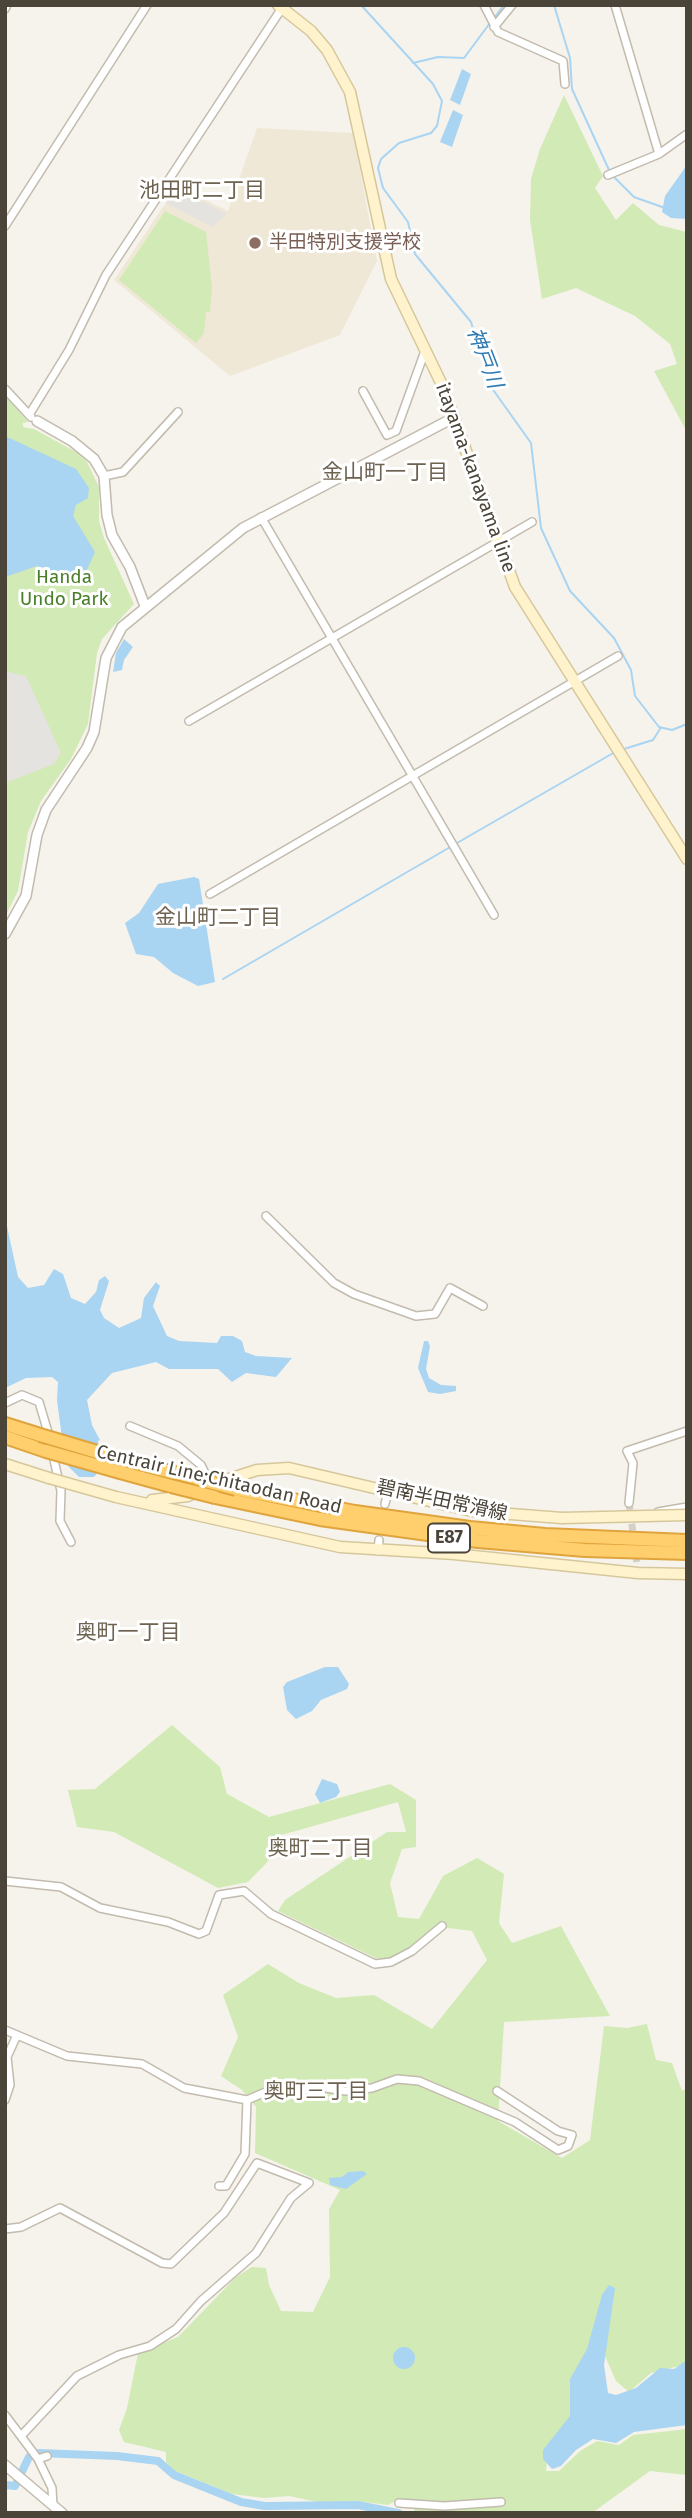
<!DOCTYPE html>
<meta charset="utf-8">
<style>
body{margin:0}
#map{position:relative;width:692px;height:2518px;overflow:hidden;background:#f6f3ec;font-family:"Fira Sans",sans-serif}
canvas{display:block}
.frame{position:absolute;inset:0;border:7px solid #4b4439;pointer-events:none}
</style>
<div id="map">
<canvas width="692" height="2518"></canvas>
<div class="frame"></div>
</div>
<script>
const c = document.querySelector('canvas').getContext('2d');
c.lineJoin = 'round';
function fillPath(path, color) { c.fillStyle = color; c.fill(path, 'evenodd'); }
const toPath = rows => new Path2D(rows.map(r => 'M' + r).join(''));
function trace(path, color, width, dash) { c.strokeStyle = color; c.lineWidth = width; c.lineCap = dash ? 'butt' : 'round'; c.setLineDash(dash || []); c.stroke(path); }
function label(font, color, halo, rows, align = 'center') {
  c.font = font + ' "Fira Sans","Noto Sans JP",sans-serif'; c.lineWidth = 6; c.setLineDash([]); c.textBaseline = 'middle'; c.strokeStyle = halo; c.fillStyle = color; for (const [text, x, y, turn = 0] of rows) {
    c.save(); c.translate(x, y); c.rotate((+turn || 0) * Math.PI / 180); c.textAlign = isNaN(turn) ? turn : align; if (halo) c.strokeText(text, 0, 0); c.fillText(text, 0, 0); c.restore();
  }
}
const education = toPath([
 [257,128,353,133,377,261,340,335,230,376,114,280,177,186,228,211]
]);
const green = toPath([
 [564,95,603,176,595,188,616,220,633,203,659,225,687,232,687,432,654,371,677,364,670,344,635,316,576,288,542,299,530,220,531,179,540,149],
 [165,211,206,232,212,288,210,312,206,312,204,333,196,343,119,280],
 [5,396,28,422,23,423,23,427,34,429,76,452,87,462,99,487,99,521,104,538,134,604,102,639,97,653,88,724,71,759,41,801,28,832,18,891,5,917],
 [172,1725,220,1767,227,1794,269,1817,390,1784,416,1800,416,1847,402,1849,390,1883,398,1917,419,1919,443,1876,477,1858,504,1874,499,1923,512,1943,561,1926,610,2016,504,2022,498,2121,562,2158,590,2140,604,2026,627,2028,647,2024,656,2060,672,2063,682,2091,687,2088,687,2360,683,2365,651,2373,629,2392,616,2381,605,2356,576,2379,576,2414,548,2451,546,2471,559,2471,580,2451,597,2441,619,2445,633,2435,687,2429,687,2475,650,2471,592,2513,415,2513,411,2501,401,2498,388,2505,356,2501,326,2504,289,2496,264,2498,232,2494,173,2470,166,2462,166,2452,124,2442,119,2430,127,2408,138,2353,178,2337,236,2277,252,2267,266,2268,269,2285,281,2311,313,2312,330,2277,329,2209,340,2190,255,2153,256,2107,242,2090,221,2076,238,2037,223,1995,268,1964,299,1983,336,1998,374,1995,432,2029,487,1960,472,1931,440,1927,386,1963,278,1911,285,1900,387,1832,406,1832,398,1802,271,1838,276,1853,248,1882,218,1888,114,1832,77,1827,68,1790,95,1789]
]);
const parking = toPath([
 [177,188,227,214,212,227,166,203],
 [8,672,26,676,61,753,54,764,5,783,5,674]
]);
const water = toPath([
 [462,69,471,74,460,105,450,100],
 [453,110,463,115,452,147,440,142],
 [687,165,687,219,671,218,662,212,665,196],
 [5,436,76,469,89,488,88,498,76,505,73,516,95,552,81,583,68,584,56,572,37,566,5,577],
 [124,639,133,647,124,660,122,670,113,672,116,653],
 [194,877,199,879,215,982,198,986,173,973,154,957,136,954,125,923,139,913,158,884],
 [5,1217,18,1277,28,1288,44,1285,54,1269,63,1274,71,1298,85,1304,96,1292,99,1280,105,1276,109,1281,100,1310,104,1318,119,1328,141,1318,144,1298,156,1282,160,1286,153,1306,167,1336,179,1341,217,1343,221,1336,233,1336,242,1341,245,1352,256,1356,292,1358,276,1377,246,1373,232,1382,218,1369,169,1369,156,1362,112,1373,87,1400,92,1425,100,1440,98,1441,102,1467,94,1477,79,1477,68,1466,64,1453,57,1400,58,1382,52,1377,26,1378,5,1388],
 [424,1341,428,1341,430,1346,426,1369,429,1378,441,1385,456,1386,456,1391,440,1394,428,1392,418,1368],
 [325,1667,338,1667,349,1684,347,1689,321,1700,312,1711,296,1719,287,1710,283,1687,287,1682],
 [322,1779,337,1784,340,1792,336,1797,320,1803,315,1794],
 [348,2172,363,2171,367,2174,346,2189,330,2185,329,2178,342,2177],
 [609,2285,615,2288,604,2365,608,2393,616,2395,636,2388,660,2368,674,2369,687,2360,687,2425,634,2432,616,2443,593,2439,576,2450,561,2466,552,2469,543,2459,543,2450,570,2416,570,2379,587,2349,602,2295],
 '393 2358a11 11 0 1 1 22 0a11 11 0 1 1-22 0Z'
]);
const stream = toPath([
 [361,5,433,84,442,101,437,126,431,133,399,143,381,159,378,168,383,188,408,222,415,254,471,322,489,384,531,443,541,528,570,591,614,638,631,670,635,696,659,727,672,730,687,724],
 [554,5,570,58,572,89,609,170],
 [494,18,504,5],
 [413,63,438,57,464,58,490,23],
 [612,175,634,197,665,208],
 [624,749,653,740,660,729],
 [457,843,615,752],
 [223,979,452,846]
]);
const canal = toPath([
 [5,2485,15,2486,29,2457,39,2453,117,2456,158,2461,174,2475,241,2502,265,2506,358,2505,398,2513]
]);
const minorTunnel = toPath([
 [629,1503,637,1563]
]);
const minor = toPath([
 [484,5,498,32,563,61,565,84],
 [615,5,659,154],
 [5,9,7,5],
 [494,27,512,5],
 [608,175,659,154,687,134],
 [5,226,147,5],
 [5,389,31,417],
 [363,391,387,435,396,431,425,351],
 [29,415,69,350,106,275,282,8],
 [104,476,123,472,178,412],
 [261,517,494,915],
 [189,721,532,522],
 [210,894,618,656],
 [266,1216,334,1283,354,1294,416,1316,435,1314,450,1288,483,1306],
 [5,1403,22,1395,39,1402,50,1439],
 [130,1426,178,1446,201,1465,209,1482],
 [52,1451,61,1491,60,1521,71,1542],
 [629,1503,633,1463,627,1451,687,1431],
 [385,1504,388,1491],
 [658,1512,687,1507],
 [378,1551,379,1540],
 [5,1881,61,1887,100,1908,168,1922,199,1934,206,1931,219,1895,244,1891,271,1914,375,1964,391,1962,412,1951,442,1926],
 [5,2030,67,2056,142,2064,184,2088,247,2100,282,2085,306,2090,320,2087,345,2091,372,2088,397,2079,419,2081,515,2122,558,2150,568,2146,572,2135,558,2131,497,2091],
 [5,2100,10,2085,7,2057,17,2035],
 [219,2186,226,2186,245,2154,247,2100],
 [5,2229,21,2227,60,2208,162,2263,171,2264,224,2213,257,2163,309,2183,291,2198,256,2253,201,2301,176,2329,150,2346,119,2355,77,2376,22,2435],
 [5,2415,38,2459],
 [47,2456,38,2459,52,2488,53,2506],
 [399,2503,444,2506,501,2502]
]);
const tertiary = toPath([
 [37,421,72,441,94,459,104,476,107,515,112,535,130,567,145,606],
 [5,934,26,896,37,835,46,810,87,748,94,732,106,658,122,627,243,528,455,417],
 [5,2465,62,2513]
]);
const secondary = toPath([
 [278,5,311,31,327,50,350,92,391,279,443,387,515,587,687,859],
 [5,1464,49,1478],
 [116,1497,340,1547,454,1554,638,1573,687,1574],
 [152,1500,188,1496,210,1485,257,1470,289,1468,472,1511,562,1518]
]);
const motorway = toPath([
 [5,1424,40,1435],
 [5,1437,46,1451],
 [124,1460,198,1479],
 [120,1472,171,1486],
 [236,1489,355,1512,470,1528,545,1535,687,1541],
 [215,1497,320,1519,478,1541,585,1550,687,1553]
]);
const secondaryBridge = toPath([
 [49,1478,116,1497],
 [562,1518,687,1515]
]);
const motorwayBridge = toPath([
 [40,1435,124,1460],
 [46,1451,120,1472],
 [198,1479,236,1489],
 [171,1486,215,1497]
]);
const markers = [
 [255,243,7,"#8d6e63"]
];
const shields = [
 [449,1538,42]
];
const shieldNames = [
 ["E87",449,1538]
];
const educationNames = [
 ["半田特別支援学校",269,243]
];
const streetNames = [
 ["itayama-kanayama line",475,478,70],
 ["Centrair Line;Chitaodan Road",219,1480,13],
 ["碧南半田常滑線",442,1501,12]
];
const parkNames = [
 ["Handa",64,578],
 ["Undo Park",64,600]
];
const neighbourhoodNames = [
 ["池田町二丁目",202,191],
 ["金山町一丁目",385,473],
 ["金山町二丁目",218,918],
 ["奥町一丁目",128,1633],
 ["奥町二丁目",320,1849],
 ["奥町三丁目",316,2092]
];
const waterNames = [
 ["神戸川",484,358,69]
];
fillPath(education, '#efe8d6');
fillPath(green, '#d2eab5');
fillPath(parking, '#e5e3e0');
fillPath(water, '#a9d4f2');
trace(stream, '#a9d4f2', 2);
trace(canal, '#a9d4f2', 8);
trace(minorTunnel, '#d4d0c8', 7, [7, 3.5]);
trace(minor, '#c2bbae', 10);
trace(tertiary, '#c2bbae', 12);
trace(secondary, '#d6c79b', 13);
trace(motorway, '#e0a43c', 16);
trace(minor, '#fff', 7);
trace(tertiary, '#fff', 9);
trace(secondary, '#fff3cd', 10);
trace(motorway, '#ffcf6e', 12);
trace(secondaryBridge, '#d6c79b', 13, []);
trace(motorwayBridge, '#e0a43c', 16, []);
trace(secondaryBridge, '#fff3cd', 10);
trace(motorwayBridge, '#ffcf6e', 12);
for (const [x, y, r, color] of markers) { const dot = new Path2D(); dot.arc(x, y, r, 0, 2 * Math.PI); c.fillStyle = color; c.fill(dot); trace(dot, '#fff', 2.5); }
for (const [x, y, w] of shields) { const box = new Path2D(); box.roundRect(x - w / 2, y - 14.5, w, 29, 5); c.fillStyle = '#fff'; c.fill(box); trace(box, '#4b4439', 2); }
label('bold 18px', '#4b4439', null, shieldNames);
label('19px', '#785e54', '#fff', educationNames, 'left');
label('19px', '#4b4439', '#fff', streetNames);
label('19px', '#4a7f2a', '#fff', parkNames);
label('21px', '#6e6250', '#fff', neighbourhoodNames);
label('italic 21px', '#2e7ab2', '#fff', waterNames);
</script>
